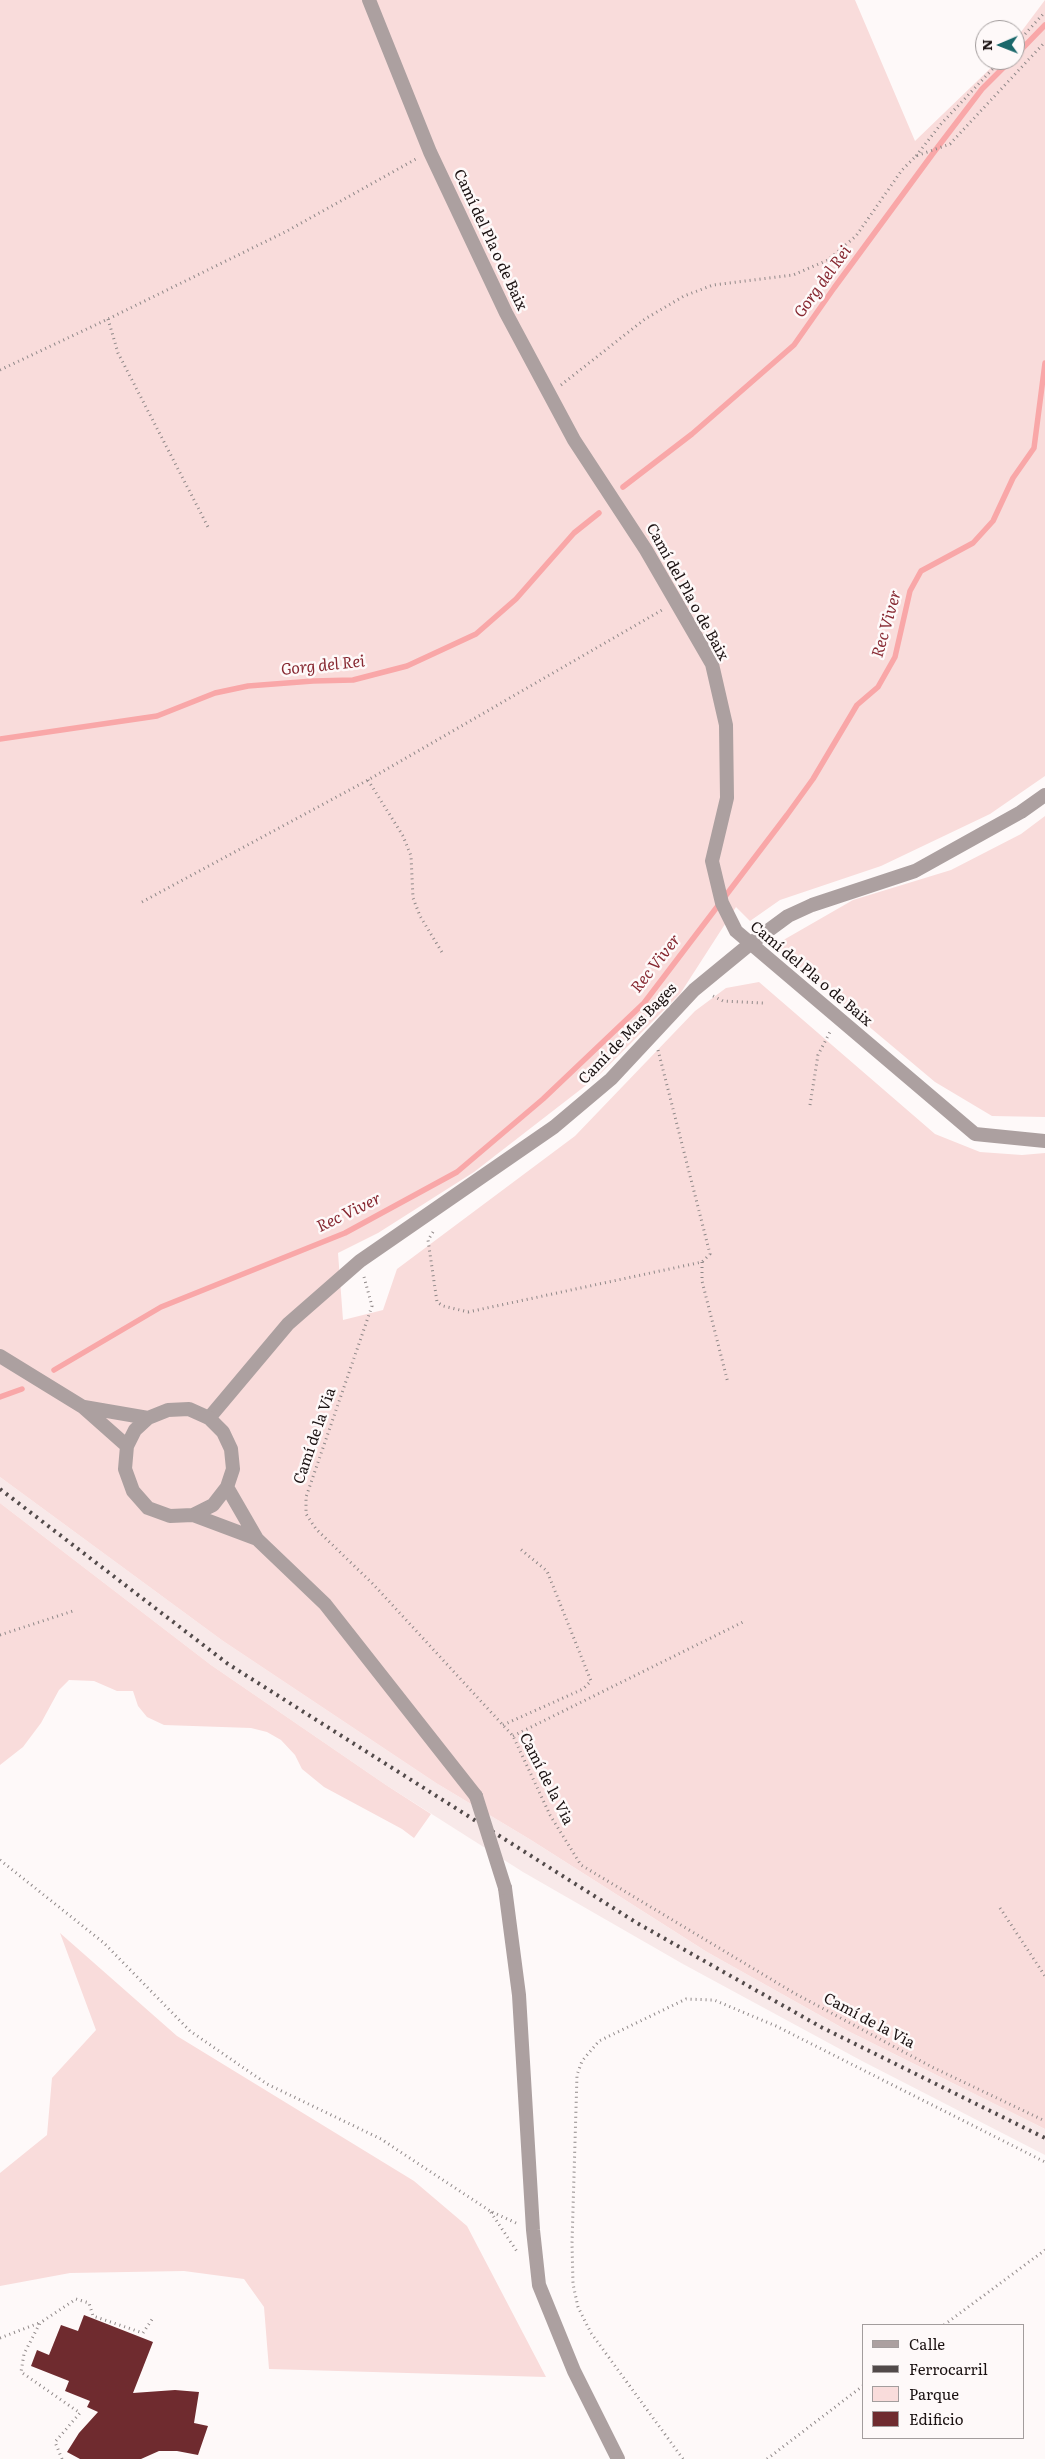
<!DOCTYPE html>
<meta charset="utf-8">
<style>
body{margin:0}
#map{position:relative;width:1045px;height:2459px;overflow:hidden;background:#fef9f9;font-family:Literata,serif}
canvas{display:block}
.legend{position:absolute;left:862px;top:2324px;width:162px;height:115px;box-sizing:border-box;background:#fef9f9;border:1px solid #a39d9d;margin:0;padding:6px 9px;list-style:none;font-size:15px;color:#1b1212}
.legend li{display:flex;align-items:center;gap:10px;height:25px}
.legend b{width:25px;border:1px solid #a39d9d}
.north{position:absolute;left:975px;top:20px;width:50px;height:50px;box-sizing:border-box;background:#fef9f9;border:1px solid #a39d9d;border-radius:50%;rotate:269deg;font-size:14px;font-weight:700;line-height:20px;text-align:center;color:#1b1212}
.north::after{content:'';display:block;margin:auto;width:18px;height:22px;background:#1a686b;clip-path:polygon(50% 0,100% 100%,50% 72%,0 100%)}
</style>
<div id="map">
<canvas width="1045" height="2459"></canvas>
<ul class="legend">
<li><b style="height:6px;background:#aca0a0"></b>Calle</li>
<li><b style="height:6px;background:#524a4a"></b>Ferrocarril</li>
<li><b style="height:14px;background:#f9dcdb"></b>Parque</li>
<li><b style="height:14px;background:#6f2b2f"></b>Edificio</li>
</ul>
<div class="north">N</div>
</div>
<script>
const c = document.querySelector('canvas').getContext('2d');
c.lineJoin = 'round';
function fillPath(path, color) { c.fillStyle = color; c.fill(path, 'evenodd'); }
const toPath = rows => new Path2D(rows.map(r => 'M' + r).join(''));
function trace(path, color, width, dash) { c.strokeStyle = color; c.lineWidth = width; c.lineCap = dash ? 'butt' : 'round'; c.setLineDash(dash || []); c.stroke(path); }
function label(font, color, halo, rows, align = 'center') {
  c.font = font + ' Literata,serif'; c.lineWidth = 5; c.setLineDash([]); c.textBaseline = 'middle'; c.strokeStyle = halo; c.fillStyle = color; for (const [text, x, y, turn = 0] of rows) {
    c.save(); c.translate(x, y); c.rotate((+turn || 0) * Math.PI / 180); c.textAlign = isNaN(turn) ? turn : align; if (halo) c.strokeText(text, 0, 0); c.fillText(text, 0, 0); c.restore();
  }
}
const built = toPath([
 [0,1477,223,1641,436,1783,531,1840,707,1952,848,2031,1045,2129,1045,2155,862,2061,683,1964,523,1872,386,1785,211,1665,0,1503]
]);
const green = toPath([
 [0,0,855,0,915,141,999,60,1015,60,1015,40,1045,0,1045,776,990,814,881,866,780,900,750,921,736,907,680,994,598,1076,474,1172,378,1233,338,1253,343,1320,383,1310,397,1269,575,1136,695,1011,726,988,759,982,935,1134,980,1152,1022,1155,1045,1153,1045,2129,848,2031,707,1952,531,1840,436,1783,223,1641,0,1477],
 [1045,816,1045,1117,992,1116,935,1082,773,946,853,900,951,870,1021,834],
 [0,1503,211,1665,386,1785,431,1814,414,1838,402,1829,324,1787,302,1769,295,1755,281,1740,267,1732,251,1728,164,1725,147,1717,138,1706,133,1691,117,1691,94,1681,69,1680,59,1690,41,1723,23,1747,0,1765],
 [60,1933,177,2036,414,2181,467,2226,546,2377,269,2369,264,2307,244,2279,184,2271,70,2273,0,2286,0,2173,47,2135,52,2078,96,2030]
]);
const stream = toPath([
 [1015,56,1045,25],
 [623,487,692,434,794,345,834,288,934,152,982,89,1011,60],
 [0,739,157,716,215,693,248,686,313,681,353,680,407,666,476,634,516,599,574,533,599,513],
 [54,1370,161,1307,345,1233,457,1172,543,1099,644,1003,787,815,813,779,857,705,878,687,895,657,910,591,921,571,973,543,993,521,1013,478,1034,448,1045,363],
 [0,1397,22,1389]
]);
const building = toPath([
 [84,2315,153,2342,133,2393,175,2390,199,2392,194,2423,208,2426,198,2455,177,2451,159,2451,141,2459,80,2459,67,2452,79,2433,98,2412,87,2407,90,2401,65,2391,69,2381,31,2366,37,2350,49,2355,61,2325,78,2331]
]);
const path = toPath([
 [1015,45,1045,12],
 [916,156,941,124,1001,60],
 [108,319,118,353,208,527],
 [0,370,108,319,287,231,416,159],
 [561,385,645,319,684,296,713,285,793,275,828,260,856,236,902,170,916,156,950,144,1045,42],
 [368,780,403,836,411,856,413,898,420,916,443,954],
 [142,902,368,780,662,610],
 [713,996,723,1001,763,1003],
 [810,1105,818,1055,830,1032],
 [433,1232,428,1240,437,1302,443,1306,468,1312,702,1262,710,1254,658,1050],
 [702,1262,702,1281,728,1383],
 [364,1277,372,1306,306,1497,306,1514,316,1529,373,1584,513,1736,550,1815,581,1865,794,1993,932,2067,1045,2121],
 [0,1635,73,1611],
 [503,1725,583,1689,591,1681,547,1571,519,1548],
 [513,1736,743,1622],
 [0,1860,104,1943,190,2031,267,2084,381,2139,490,2211],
 [1000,1908,1045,1976],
 [516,2223,490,2211,518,2253],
 [944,2325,1045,2250],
 [0,2338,39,2323],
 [62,2459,55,2442,80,2413,21,2372,24,2354,40,2323,76,2299,89,2303,93,2316,143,2333,153,2318],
 [683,2459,591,2333,578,2307,573,2284,572,2243,577,2075,582,2061,599,2041,686,1999,714,2000,776,2026,1045,2162],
 [767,2459,864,2385]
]);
const minor = toPath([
 [369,0,430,152,506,313,574,440,646,550,712,664,726,725,727,798,712,861,722,903,736,931,975,1134,1045,1141],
 [209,1418,288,1324,360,1261,554,1127,611,1079,694,990,750,944,788,916,812,905,915,871,1021,812,1045,795]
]);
const tertiary = toPath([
 [0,1356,83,1407,127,1446],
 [84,1407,148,1418],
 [227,1487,213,1505,193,1515,170,1516,148,1508,133,1491,125,1469,127,1446,135,1430,148,1418,168,1410,189,1409,209,1418,223,1432,231,1449,233,1469,227,1487,257,1539,325,1604,476,1796],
 [193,1515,257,1539],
 [505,1888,519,1995,533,2230,539,2285,574,2371,618,2459]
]);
const rail = toPath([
 [0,1489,228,1664,637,1923,821,2027,1045,2138]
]);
const tertiaryBridge = toPath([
 [476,1796,505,1888]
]);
const streetNames = [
 ["Camí del Pla o de Baix",490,240,65],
 ["Camí del Pla o de Baix",687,592,61],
 ["Camí del Pla o de Baix",811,974,40],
 ["Camí de Mas Bages",628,1034,-46],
 ["Camí de la Via",315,1436,-71],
 ["Camí de la Via",546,1779,63],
 ["Camí de la Via",869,2021,28]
];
const waterNames = [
 ["Gorg del Rei",823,282,-54],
 ["Rec Viver",887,624,-74],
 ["Gorg del Rei",323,666,-6],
 ["Rec Viver",656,964,-52],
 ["Rec Viver",349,1213,-26]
];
fillPath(built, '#f8e9e9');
fillPath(green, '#f9dcdb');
trace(stream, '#f9a7a8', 5.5);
fillPath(building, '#6f2b2f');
trace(path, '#8f8888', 3, [1, 4]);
trace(minor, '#aca0a0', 14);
trace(tertiary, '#aca0a0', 14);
trace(rail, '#524a4a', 4, [2.5, 5]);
trace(tertiaryBridge, '#aca0a0', 14);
label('15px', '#1b1212', '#fef9f9', streetNames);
label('italic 16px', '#872932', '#fef9f9', waterNames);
</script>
